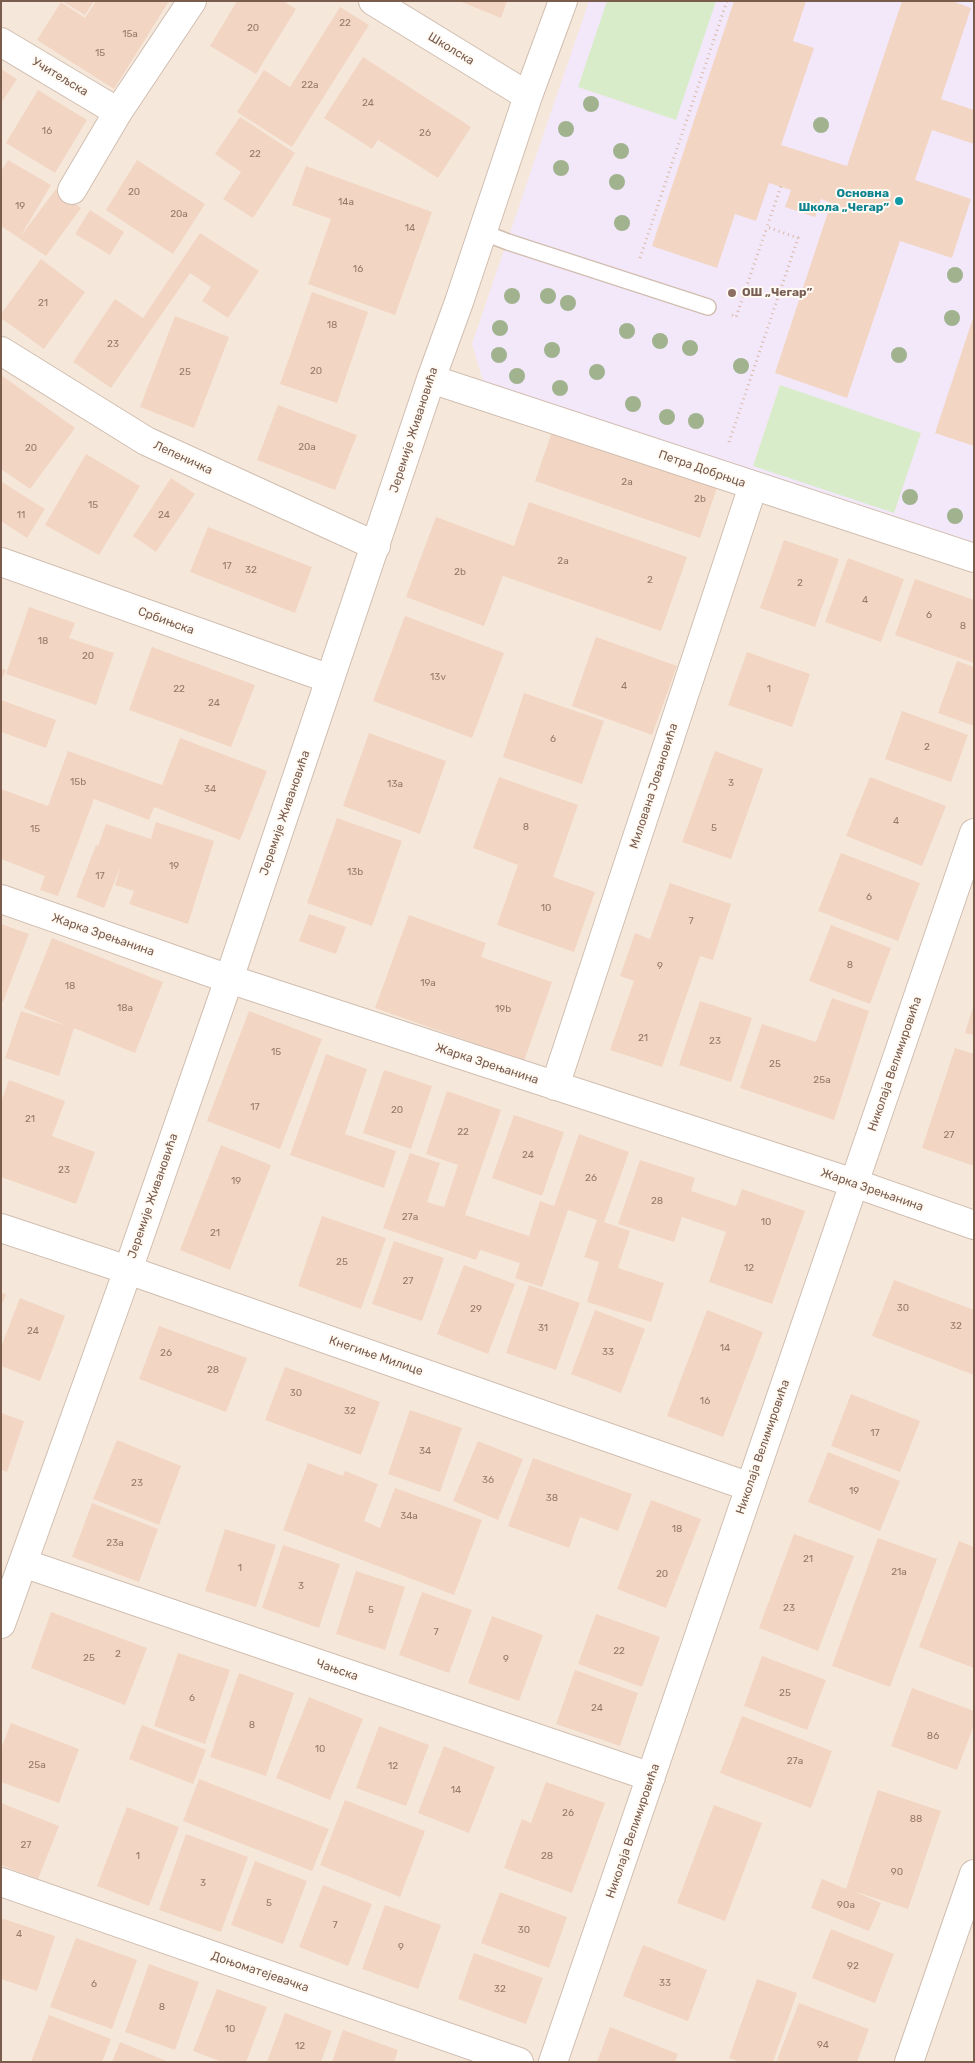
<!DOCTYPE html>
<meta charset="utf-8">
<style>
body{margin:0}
#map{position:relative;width:975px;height:2063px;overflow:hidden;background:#fdf6ec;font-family:Rubik,sans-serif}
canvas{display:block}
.frame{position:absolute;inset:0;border:2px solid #7a5c4d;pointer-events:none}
</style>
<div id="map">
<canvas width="975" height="2063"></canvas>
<div class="frame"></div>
</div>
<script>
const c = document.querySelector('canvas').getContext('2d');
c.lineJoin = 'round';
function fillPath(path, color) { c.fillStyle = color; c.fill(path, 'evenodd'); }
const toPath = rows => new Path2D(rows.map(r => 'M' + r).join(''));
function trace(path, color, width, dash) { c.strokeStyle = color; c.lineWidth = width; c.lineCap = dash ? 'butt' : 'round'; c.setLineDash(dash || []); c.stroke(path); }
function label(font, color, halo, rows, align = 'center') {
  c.font = font + ' Rubik,sans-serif'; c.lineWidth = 4; c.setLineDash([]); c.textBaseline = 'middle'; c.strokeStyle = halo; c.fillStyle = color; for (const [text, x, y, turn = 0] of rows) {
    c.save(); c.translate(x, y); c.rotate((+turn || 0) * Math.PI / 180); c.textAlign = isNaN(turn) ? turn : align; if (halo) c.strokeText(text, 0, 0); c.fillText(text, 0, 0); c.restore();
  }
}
const residential = toPath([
 [1,1,974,1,974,2062,1,2062]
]);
const education = toPath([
 [589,1,974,1,974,548,484,384,472,344]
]);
const green = toPath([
 [607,1,716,1,676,120,578,87],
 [780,385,921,433,894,513,753,466]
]);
const building = toPath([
 [62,1,94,1,85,15],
 [96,1,169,1,114,89,37,40,61,2,85,18],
 [237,1,283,1,296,9,256,74,210,46],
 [459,1,507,1,501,18],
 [734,1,806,1,793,41,814,48,781,145,847,166,902,1,952,1,971,8,941,99,974,110,974,144,932,130,915,180,971,199,952,258,900,241,847,398,775,373,831,203,821,199,815,217,785,207,791,190,769,183,756,221,735,214,717,268,652,246],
 [340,7,369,25,292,147,237,112,264,70,290,87],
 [363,57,471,127,438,178,378,140,372,149,324,118],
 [1,69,17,79,1,103],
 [38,90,87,120,55,173,6,143],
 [240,117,295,153,253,218,223,199,241,172,215,154],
 [8,160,51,185,20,237,56,189,81,208,46,256,1,226,1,171],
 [137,160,205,204,173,254,106,210],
 [306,166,432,212,395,315,308,284,331,219,292,205],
 [90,210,124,232,110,255,75,234],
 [200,233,259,271,228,318,202,301,211,287,190,273,111,388,73,362,115,299,143,318],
 [41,259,85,292,44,349,1,318,1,314],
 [312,292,368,312,337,403,280,384],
 [175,316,229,337,194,428,140,407],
 [973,318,974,318,974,446,935,433],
 [1,375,75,428,30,489,1,469],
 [278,405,357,435,335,490,257,460],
 [554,426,719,482,700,538,535,481],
 [86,454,140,486,99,555,45,525],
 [171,478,195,494,156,552,133,536],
 [2,482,45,509,27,538,1,521],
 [529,502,687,557,661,631,503,576,484,626,406,597,436,517,514,546],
 [208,527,312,567,295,613,190,572],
 [784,540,839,559,815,627,760,608],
 [848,558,904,579,881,642,825,622],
 [915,579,974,600,974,663,895,635],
 [29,607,75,623,69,638,114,653,96,705,6,674],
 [405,616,504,653,472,738,373,701],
 [596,637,677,666,652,735,572,706],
 [152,647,255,685,231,747,129,710],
 [747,652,810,674,792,727,728,705],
 [957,661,974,667,974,726,938,713],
 [1,668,6,670,1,681],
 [524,693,604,721,582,784,503,757],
 [1,700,56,720,46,748,1,732],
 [902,711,968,735,951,782,885,759],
 [369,733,446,761,420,834,343,806],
 [180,738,267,771,240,840,154,807,149,820,94,799,58,896,40,890,45,876,1,859,1,789,48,806,68,751,162,785],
 [715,751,763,769,731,859,682,842],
 [499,777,578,805,553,877,595,892,574,952,497,925,518,865,473,848],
 [870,777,946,806,922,866,846,836],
 [337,818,402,841,372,926,307,903],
 [156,822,214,841,188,924,129,904,134,891,115,885,121,865,104,908,76,897,96,845,98,846,106,824,151,839],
 [841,853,920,883,898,941,818,911],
 [670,883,731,904,713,960,700,956,662,1067,610,1050,634,981,620,976,635,933,650,939],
 [309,914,346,927,336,954,299,941],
 [409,915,486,943,481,957,552,982,524,1061,375,1008],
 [1,924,29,934,3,1002,1,1001],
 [831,925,891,948,870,1004,809,981],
 [52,938,163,982,135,1053,74,1028,59,1076,5,1058,21,1011,67,1026,24,1008],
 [832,998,869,1011,834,1120,740,1088,762,1024,816,1042],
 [700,1001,752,1018,731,1082,679,1065],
 [973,1007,974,1007,974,1035,965,1033],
 [249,1011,322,1039,280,1149,207,1121],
 [955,1048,974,1054,974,1166,922,1148],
 [326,1054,367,1069,345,1134,396,1151,384,1188,290,1155],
 [384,1070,432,1086,411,1149,363,1133],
 [9,1080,65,1101,52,1136,95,1152,76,1204,1,1177,1,1102],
 [447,1091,501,1110,465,1215,529,1236,540,1201,554,1206,579,1134,629,1152,604,1222,630,1231,618,1268,664,1283,651,1322,587,1302,599,1262,584,1257,597,1220,568,1210,542,1287,515,1278,520,1263,480,1250,476,1260,383,1228,410,1153,440,1163,427,1202,444,1207,458,1165,426,1154],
 [514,1115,564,1132,542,1196,492,1178],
 [221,1145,271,1165,230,1270,180,1250],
 [640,1160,695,1178,691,1191,736,1206,742,1189,805,1211,772,1304,709,1282,726,1232,682,1217,674,1242,618,1224],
 [322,1216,386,1238,361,1309,298,1286],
 [394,1241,444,1258,422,1321,372,1304],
 [464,1265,515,1284,488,1354,437,1334],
 [894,1280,974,1310,974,1375,872,1336],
 [529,1285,580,1303,556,1370,506,1353],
 [1,1293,6,1294,1,1307],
 [20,1298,65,1316,40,1381,1,1366,1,1347],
 [595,1310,645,1329,621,1393,571,1374],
 [707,1310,763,1332,723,1437,667,1416],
 [159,1326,247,1358,226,1412,139,1379],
 [285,1367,380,1402,361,1455,265,1420],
 [851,1394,920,1421,900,1472,831,1446],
 [410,1410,462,1428,440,1492,388,1474],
 [1,1413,24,1421,7,1472,1,1470],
 [117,1440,181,1466,159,1525,93,1499],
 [478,1441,523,1459,498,1520,453,1501],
 [828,1452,900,1481,880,1531,808,1502],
 [533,1458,632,1494,618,1531,580,1517,569,1548,508,1526],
 [308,1463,343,1476,345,1471,378,1484,364,1521,380,1528,395,1488,482,1520,454,1595,283,1530],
 [651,1500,701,1519,666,1608,617,1589],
 [92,1503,158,1529,139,1582,72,1557],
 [225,1529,276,1545,256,1607,205,1591],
 [794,1534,854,1556,818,1651,759,1628],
 [878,1538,937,1559,890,1687,832,1666],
 [959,1541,974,1547,974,1668,919,1647],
 [283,1545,340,1564,319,1628,262,1608],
 [356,1571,405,1587,385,1650,336,1634],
 [422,1592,472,1610,449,1673,399,1655],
 [51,1612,147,1648,125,1705,31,1668],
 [596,1614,660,1637,642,1687,578,1664],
 [492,1616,543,1635,519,1701,468,1683],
 [178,1653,230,1670,205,1744,154,1726],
 [762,1656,826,1680,807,1730,744,1706],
 [575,1670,638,1693,620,1746,556,1724],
 [239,1673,294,1693,266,1776,210,1757],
 [912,1688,974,1711,974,1725,957,1770,891,1746],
 [309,1697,363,1719,330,1800,276,1778],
 [742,1716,832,1751,811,1808,720,1773],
 [11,1723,79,1749,59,1803,1,1782,1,1749],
 [142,1725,206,1750,193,1784,129,1759],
 [379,1726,429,1745,406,1806,356,1788],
 [444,1746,495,1767,469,1833,418,1813],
 [199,1779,329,1829,312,1871,183,1821],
 [546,1782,605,1803,572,1893,504,1868,522,1819,531,1823],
 [878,1790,941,1811,908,1909,853,1891,881,1903,869,1931,811,1908,822,1879,846,1889],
 [345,1800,425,1831,400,1897,320,1865],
 [1,1803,59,1826,38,1879,1,1865],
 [714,1805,762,1823,725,1921,677,1903],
 [127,1807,179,1827,149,1906,97,1886],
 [186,1834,248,1857,221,1932,159,1910],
 [255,1861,307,1881,283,1944,231,1925],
 [323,1885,372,1904,348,1966,299,1947],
 [500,1892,567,1917,549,1968,481,1943],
 [385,1905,441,1925,418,1989,362,1969],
 [1,1918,55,1936,37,1991,1,1979],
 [831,1929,894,1954,875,2003,812,1978],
 [76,1938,137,1960,112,2029,50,2007],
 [643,1945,707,1970,688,2021,623,1996],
 [474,1953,543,1978,526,2024,458,1999],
 [149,1964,199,1982,175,2050,125,2032],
 [757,1979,797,1993,773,2062,740,2062,729,2058],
 [217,1989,267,2007,246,2062,222,2062,193,2051],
 [799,2003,869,2029,857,2062,782,2062,777,2060],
 [285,2013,332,2031,321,2062,267,2062],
 [49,2015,111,2039,102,2062,31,2062],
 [610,2027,678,2054,675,2062,597,2062],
 [343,2030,398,2050,394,2062,332,2062],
 [120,2042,169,2062,112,2062]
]);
const path = toPath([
 [640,258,727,1],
 [732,315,736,317,767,227],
 [729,442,798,238,767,227,781,186]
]);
const lane = toPath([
 [482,232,508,242,708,307]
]);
const street = toPath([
 [373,1,528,96],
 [1,42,118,112],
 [72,190,118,112,192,1],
 [1,351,146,441,376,546],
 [431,379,974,558],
 [1,562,330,679],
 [1,899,229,979,854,1183,974,1225],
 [555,1086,753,486],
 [1,1228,128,1270,750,1487],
 [23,1563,651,1777],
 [1,1624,128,1270,229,979,431,379,459,302,528,96,563,1],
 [1,1882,519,2062],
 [553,2062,974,833],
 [909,2062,974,1874]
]);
const trees = [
 [591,104],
 [821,125],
 [566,129],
 [621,151],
 [561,168],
 [617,182],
 [622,223],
 [955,275],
 [512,296],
 [548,296],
 [568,303],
 [952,318],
 [500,328],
 [627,331],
 [660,341],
 [690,348],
 [552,350],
 [499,355],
 [899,355],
 [741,366],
 [597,372],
 [517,376],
 [560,388],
 [633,404],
 [667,417],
 [696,421],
 [910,497],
 [955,516]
];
const markers = [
 [899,201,5,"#0f9aa8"],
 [732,293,5,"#8d6e63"]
];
const numberNames = [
 ["22",345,23],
 ["20",253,28],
 ["15a",130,34],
 ["15",100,53],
 ["22a",310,85],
 ["24",368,103],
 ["16",47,131],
 ["26",425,133],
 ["22",255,154],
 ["20",134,192],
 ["14a",346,202],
 ["19",20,206],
 ["20a",179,214],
 ["14",410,228],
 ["16",358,269],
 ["21",43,303],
 ["18",332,325],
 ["23",113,344],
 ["20",316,371],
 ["25",185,372],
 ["20a",307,447],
 ["20",31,448],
 ["2a",627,482],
 ["2b",700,499],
 ["15",93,505],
 ["11",21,515],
 ["24",164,515],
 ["2a",563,561],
 ["17",227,566],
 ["32",251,570],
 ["2b",460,572],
 ["2",650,580],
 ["2",800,583],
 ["4",865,600],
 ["6",929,615],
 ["8",963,626],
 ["18",43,641],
 ["20",88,656],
 ["13v",438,677],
 ["4",624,686],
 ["22",179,689],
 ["1",769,689],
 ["24",214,703],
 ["6",553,739],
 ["2",927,747],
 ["15b",78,782],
 ["3",731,783],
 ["13a",395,784],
 ["34",210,789],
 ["4",896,821],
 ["8",526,827],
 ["5",714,828],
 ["15",35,829],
 ["19",174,866],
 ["13b",355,872],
 ["17",100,876],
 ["6",869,897],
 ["10",546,908],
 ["7",691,921],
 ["8",850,965],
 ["9",660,966],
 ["19a",428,983],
 ["18",70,986],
 ["18a",125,1008],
 ["19b",503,1009],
 ["21",643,1038],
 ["23",715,1041],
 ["15",276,1052],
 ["25",775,1064],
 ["25a",822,1080],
 ["17",255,1107],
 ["20",397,1110],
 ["21",30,1119],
 ["22",463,1132],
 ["27",949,1135],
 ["24",528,1155],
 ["23",64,1170],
 ["26",591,1178],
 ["19",236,1181],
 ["28",657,1201],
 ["27a",410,1217],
 ["10",766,1222],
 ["21",215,1233],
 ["25",342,1262],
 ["12",749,1268],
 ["27",408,1281],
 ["30",903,1308],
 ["29",476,1309],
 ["32",956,1326],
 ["31",543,1328],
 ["24",33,1331],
 ["14",725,1348],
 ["33",608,1352],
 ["26",166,1353],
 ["28",213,1370],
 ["30",296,1393],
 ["16",705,1401],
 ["32",350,1411],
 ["17",875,1433],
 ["34",425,1451],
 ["36",488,1480],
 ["23",137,1483],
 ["19",854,1491],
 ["38",552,1498],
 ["34a",409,1516],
 ["18",677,1529],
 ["23a",115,1543],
 ["21",808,1559],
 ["1",240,1568],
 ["21a",899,1572],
 ["20",662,1574],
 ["3",301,1586],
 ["23",789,1608],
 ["5",371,1610],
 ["7",436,1632],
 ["22",619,1651],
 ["2",118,1654],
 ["25",89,1658],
 ["9",506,1659],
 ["25",785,1693],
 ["6",192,1698],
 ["24",597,1708],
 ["8",252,1725],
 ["86",933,1736],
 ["10",320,1749],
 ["27a",795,1761],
 ["25a",37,1765],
 ["12",393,1766],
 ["14",456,1790],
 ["26",568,1813],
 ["88",916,1819],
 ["27",26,1845],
 ["1",138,1856],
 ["28",547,1856],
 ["90",897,1872],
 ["3",203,1883],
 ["5",269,1903],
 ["90a",846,1905],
 ["7",335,1925],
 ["30",524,1930],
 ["4",19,1934],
 ["9",401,1947],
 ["92",853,1966],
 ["33",665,1983],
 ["6",94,1984],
 ["32",500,1989],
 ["8",162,2007],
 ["10",230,2029],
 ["94",823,2045],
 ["12",300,2046]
];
const streetNames = [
 ["Школска",451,49,31],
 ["Учитељска",60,77,31],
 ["Јеремије Живановића",414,430,-72],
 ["Лепеничка",183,458,25],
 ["Петра Добрњца",702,469,19],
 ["Србињска",166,621,20],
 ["Милована Јовановића",654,786,-72],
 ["Јеремије Живановића",285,813,-71],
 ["Жарка Зрењанина",103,935,19],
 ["Жарка Зрењанина",487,1064,18],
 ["Николаја Велимировића",895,1064,-71],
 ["Жарка Зрењанина",872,1190,19],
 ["Јеремије Живановића",153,1196,-71],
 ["Кнегиње Милице",376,1356,19],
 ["Николаја Велимировића",763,1447,-71],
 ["Чањска",337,1670,19],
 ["Николаја Велимировића",633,1831,-71],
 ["Доњоматејевачка",260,1972,19]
];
const cultureNames = [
 ["Основна",889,194],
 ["Школа „Чегар”",889,208]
];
const educationNames = [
 ["ОШ „Чегар”",742,293]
];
fillPath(residential, '#f5e8da');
fillPath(education, '#f3e8fa');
fillPath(green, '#d8ecc9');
fillPath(building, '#f3d5c3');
trace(lane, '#d1beb0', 18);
trace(street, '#d1beb0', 30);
trace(path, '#d9b8a5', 3, [1, 4]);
trace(lane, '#fff', 15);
trace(street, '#fff', 28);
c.fillStyle = '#a0b28e';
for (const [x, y] of trees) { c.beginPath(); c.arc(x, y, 8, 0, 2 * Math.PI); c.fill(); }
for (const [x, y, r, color] of markers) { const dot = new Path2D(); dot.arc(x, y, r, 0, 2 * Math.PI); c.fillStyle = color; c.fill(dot); trace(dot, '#fffaf3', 2); }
label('10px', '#987a6a', null, numberNames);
label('12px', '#7a5c4d', '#fffaf3', streetNames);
label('bold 12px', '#0d838f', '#fffaf3', cultureNames, 'right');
label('bold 12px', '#785e54', '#fffaf3', educationNames, 'left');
</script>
